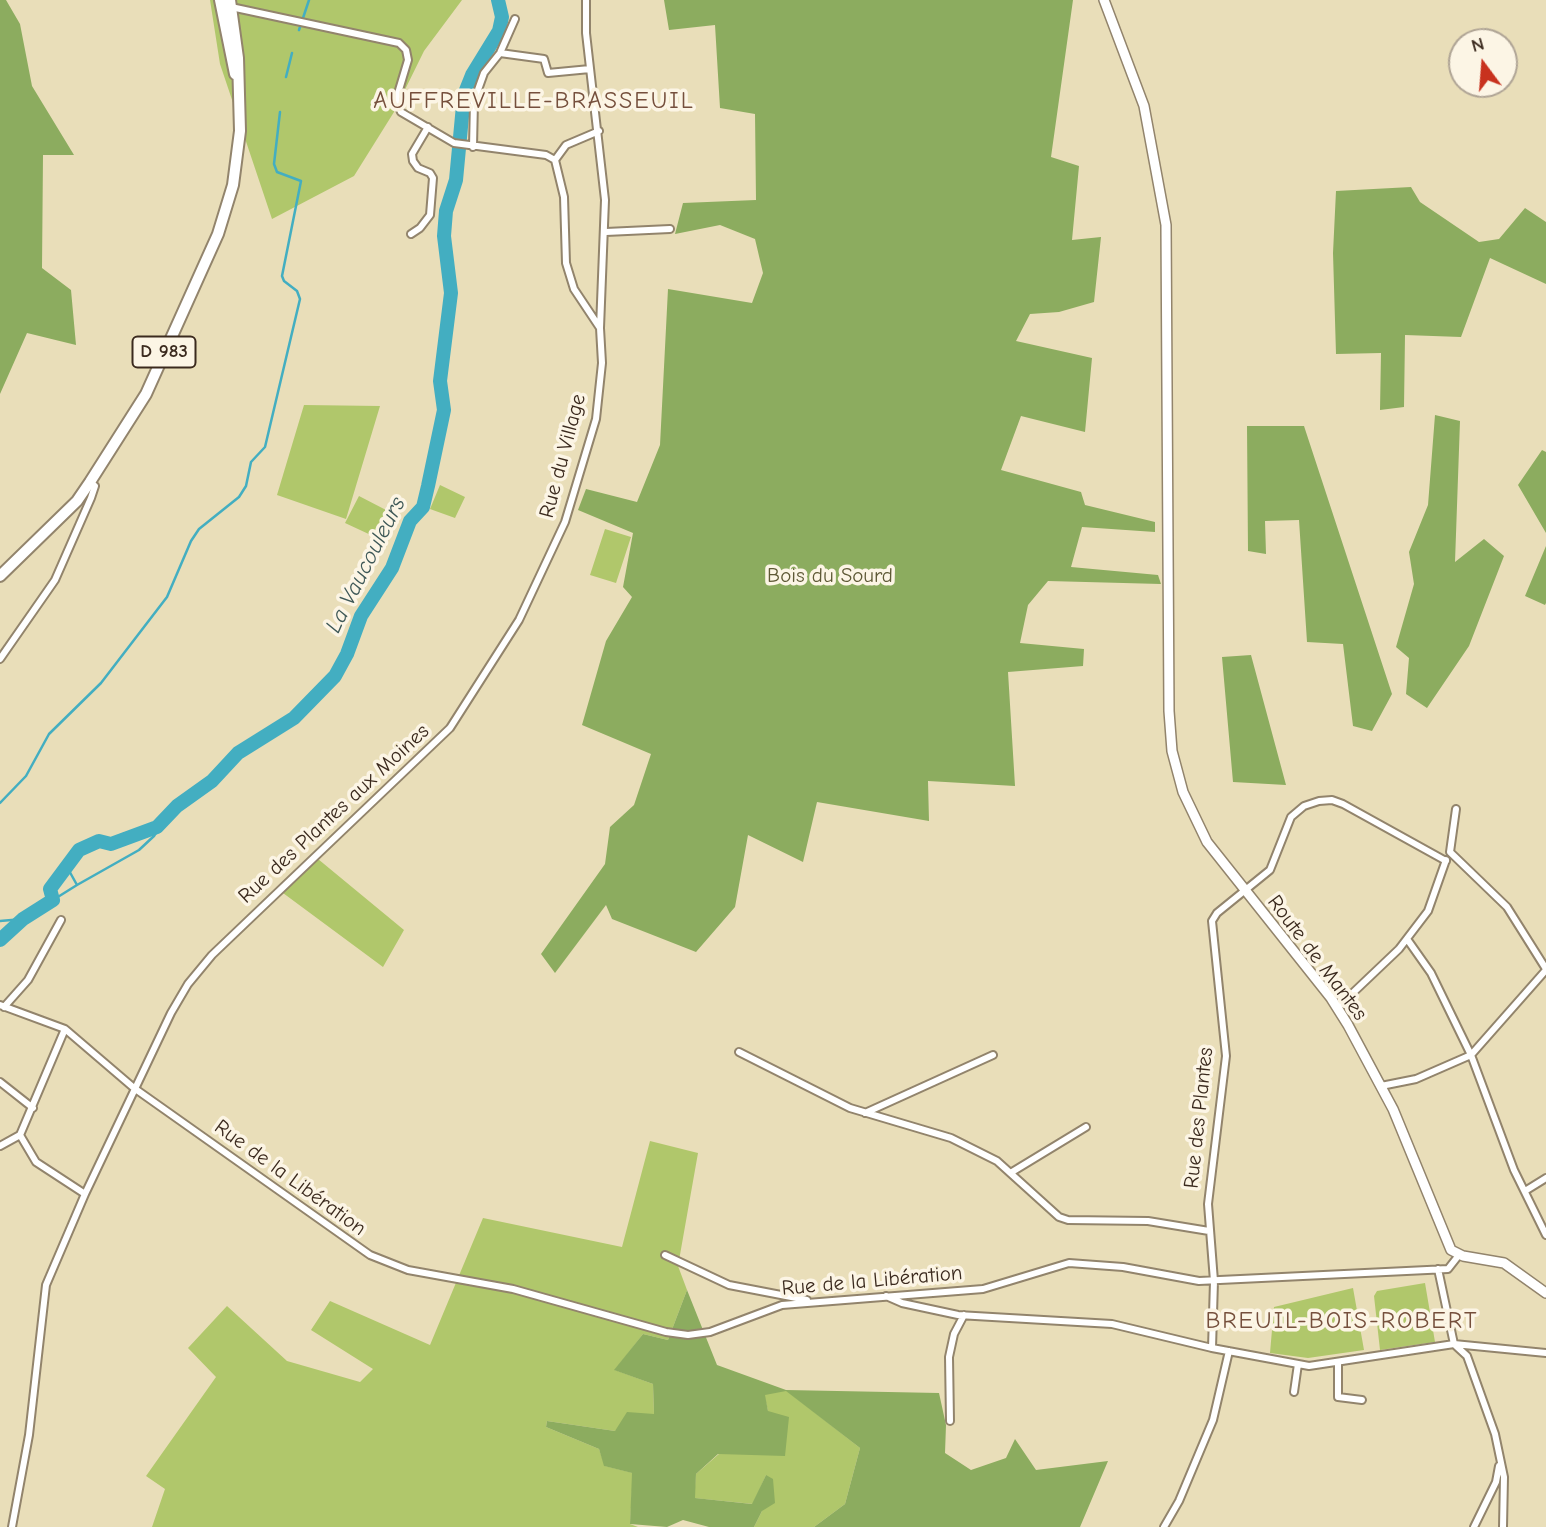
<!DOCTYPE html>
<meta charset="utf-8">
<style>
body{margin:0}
#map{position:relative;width:1546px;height:1527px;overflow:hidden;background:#e9deb9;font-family:"Comic Neue",sans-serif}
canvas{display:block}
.north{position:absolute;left:1448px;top:28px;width:70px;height:70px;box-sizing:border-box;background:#fcf5e5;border:2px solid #afa495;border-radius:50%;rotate:344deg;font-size:19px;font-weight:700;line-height:28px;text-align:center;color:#3b2a1e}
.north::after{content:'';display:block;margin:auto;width:24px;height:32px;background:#c8321e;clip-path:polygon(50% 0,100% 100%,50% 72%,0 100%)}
</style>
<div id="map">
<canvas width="1546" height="1527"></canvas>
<div class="north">N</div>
</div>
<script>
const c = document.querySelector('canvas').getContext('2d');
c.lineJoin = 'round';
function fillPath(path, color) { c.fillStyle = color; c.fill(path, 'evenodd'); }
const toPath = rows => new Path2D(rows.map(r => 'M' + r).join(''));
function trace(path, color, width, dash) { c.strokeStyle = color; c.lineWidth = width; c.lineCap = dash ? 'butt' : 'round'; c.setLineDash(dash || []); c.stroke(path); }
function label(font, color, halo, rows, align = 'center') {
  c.font = font + ' "Comic Neue",sans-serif'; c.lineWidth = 7; c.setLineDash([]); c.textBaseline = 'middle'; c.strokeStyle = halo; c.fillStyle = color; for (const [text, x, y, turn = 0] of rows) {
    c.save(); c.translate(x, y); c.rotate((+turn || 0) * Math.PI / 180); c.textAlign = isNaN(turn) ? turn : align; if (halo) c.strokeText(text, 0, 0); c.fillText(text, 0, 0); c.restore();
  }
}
const green = toPath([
 [210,0,462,0,424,51,394,112,354,176,272,219,220,64],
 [304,405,380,406,346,519,277,495],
 [440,485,465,497,455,518,430,509],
 [359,496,386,510,373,536,345,523],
 [605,529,631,537,616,583,590,575],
 [318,859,404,930,383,967,283,893],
 [650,1141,698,1153,678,1266,687,1290,668,1340,643,1334,615,1370,653,1384,654,1414,615,1431,547,1421,546,1427,599,1449,605,1466,633,1473,630,1524,638,1527,152,1527,165,1489,146,1476,216,1377,188,1348,227,1306,287,1361,360,1382,373,1369,311,1330,330,1301,430,1345,483,1218,622,1247],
 [1425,1283,1435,1342,1380,1350,1374,1296,1377,1291],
 [1353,1288,1364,1350,1308,1358,1270,1353,1274,1307],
 [786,1390,860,1448,845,1504,814,1527,754,1527,762,1511,766,1475,753,1504,694,1498,696,1474,768,1411,764,1394]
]);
const forest = toPath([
 [0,0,6,0,20,24,32,86,74,155,43,155,42,268,71,290,76,345,27,333,0,394],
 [664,0,1073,0,1051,157,1079,166,1072,240,1101,237,1094,302,1059,312,1030,314,1016,341,1092,358,1085,432,1021,416,1001,470,1081,492,1085,505,1155,522,1155,532,1082,527,1071,567,1158,575,1161,584,1048,581,1028,605,1020,643,1084,649,1083,666,1008,672,1015,786,928,781,929,821,817,802,803,862,748,835,735,907,696,952,612,919,606,905,555,973,541,954,605,864,610,827,634,805,651,754,582,725,606,641,632,597,623,587,633,533,578,510,586,489,637,502,660,445,668,289,752,303,763,273,755,239,720,225,675,234,683,203,756,200,755,114,720,108,715,25,669,30],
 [1411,187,1420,202,1479,242,1499,239,1525,208,1546,222,1546,284,1490,258,1461,337,1405,335,1404,407,1380,410,1381,353,1336,354,1333,253,1336,191],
 [1435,415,1460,421,1455,562,1484,539,1504,556,1469,646,1427,708,1406,694,1409,658,1396,647,1414,584,1409,552,1428,505],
 [1247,426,1304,426,1392,694,1372,731,1353,726,1343,644,1307,642,1299,520,1265,521,1266,554,1248,551],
 [1542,450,1546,452,1546,533,1518,485],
 [1546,546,1546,603,1545,605,1525,596],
 [1251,655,1286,785,1233,782,1222,657],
 [687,1290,717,1365,786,1390,939,1393,946,1425,945,1453,971,1470,1006,1458,1015,1439,1036,1470,1108,1461,1080,1527,814,1527,845,1504,860,1448,786,1391,765,1395,768,1411,789,1417,785,1456,718,1454,696,1474,695,1498,752,1504,766,1475,773,1479,775,1503,762,1511,754,1527,709,1527,683,1520,667,1527,630,1524,632,1473,604,1466,599,1449,546,1427,547,1421,615,1431,627,1412,654,1414,653,1384,614,1370,643,1334,668,1340]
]);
const stream = toPath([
 [299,30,309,0],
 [286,77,292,53],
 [0,803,26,776,49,734,101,683,167,597,191,541,199,529,239,497,246,486,251,462,265,447,300,299,297,291,284,281,282,276,301,181,277,172,274,164,280,112],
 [77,885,139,850,154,836,165,819],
 [53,900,77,885,67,867],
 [0,921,23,919]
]);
const river = toPath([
 [0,940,23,919,53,900,50,889,79,850,99,841,111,844,157,827,177,806,212,781,238,753,294,718,335,676,347,654,361,616,392,568,410,521,423,507,428,486,444,410,440,381,451,293,444,236,446,211,456,180,464,95,472,75,499,31,502,17,498,0]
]);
const street = toPath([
 [586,0,586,33,605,200,600,328],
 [231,7,399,43,406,50,408,60,396,100,401,112,454,143,546,155,555,160],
 [500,53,544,59,548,73,590,69],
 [473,147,474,101,484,73,500,53,515,19],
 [555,160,566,145,599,131],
 [606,232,670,229],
 [411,234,420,228,430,215,433,178,430,173,418,168,413,161,412,154,428,127],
 [0,659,55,580,91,498,95,486,90,482],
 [1456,809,1450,852,1507,907,1546,969],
 [1407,939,1431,973,1471,1055,1514,1170,1546,1235],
 [0,1005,65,1029,134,1088,370,1255,408,1270,513,1289,666,1332,688,1335,710,1332,782,1305,983,1289,1069,1263,1123,1267,1199,1281,1448,1269,1459,1255],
 [4,1007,28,980,61,920],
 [1338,1007,1399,949,1428,911,1446,860],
 [65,1029,20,1135,36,1162,85,1194],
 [739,1052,850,1108,951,1138,997,1161,1059,1217,1068,1220,1148,1221,1209,1231],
 [0,1082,33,1108],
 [1381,1086,1416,1079,1471,1055,1546,970],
 [865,1113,993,1055],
 [0,1146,20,1135],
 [1012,1172,1086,1127],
 [1525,1191,1546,1178],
 [665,1255,729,1285,807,1300],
 [1438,1269,1454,1344,1467,1356,1495,1434,1504,1477,1503,1527],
 [886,1296,902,1303,958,1315,1112,1324,1212,1348,1309,1366,1454,1344,1546,1353],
 [1212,1348,1214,1281,1208,1204,1226,1056,1212,921,1217,913,1270,870,1291,817,1304,806,1319,801,1332,800,1343,804,1446,861],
 [1338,1362,1338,1397,1362,1400],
 [1294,1392,1298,1364],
 [950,1421,949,1357,954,1334,964,1315],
 [12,1527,29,1435,46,1285,85,1194,171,1013,188,984,212,955,450,728,519,620,565,522,596,419,602,363,600,328,574,289,566,263,564,197,555,160],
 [1164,1527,1179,1501,1213,1420,1229,1351],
 [1474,1527,1496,1482,1499,1466]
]);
const secondary = toPath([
 [1104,0,1144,106,1166,225,1169,711,1172,751,1183,792,1207,842,1331,998,1348,1025,1393,1109,1451,1250,1463,1256,1504,1263,1546,1293]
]);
const primary = toPath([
 [220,0,235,74],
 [0,576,77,501,90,482,146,394,218,234,233,185,240,131,238,58,230,0]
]);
const shields = [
 [164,352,63]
];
const shieldNames = [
 ["D 983",164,352]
];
const streetNames = [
 ["Rue du Village",563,456,-75],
 ["Rue des Plantes aux Moines",334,814,-43],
 ["Route de Mantes",1317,958,53],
 ["Rue des Plantes",1199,1118,-84],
 ["Rue de la Libération",290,1178,36],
 ["Rue de la Libération",872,1281,-5]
];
const parkNames = [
 ["Bois du Sourd",830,576]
];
const waterNames = [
 ["La Vaucouleurs",366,565,-63]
];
const quarterNames = [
 ["AUFFREVILLE-BRASSEUIL",534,101],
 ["BREUIL-BOIS-ROBERT",1342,1321]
];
fillPath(green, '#b0c76b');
fillPath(forest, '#8cac5f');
trace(stream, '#43aec1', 2.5);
trace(river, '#43aec1', 14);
trace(street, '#92846c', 10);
trace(secondary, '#92846c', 12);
trace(primary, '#92846c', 14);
trace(street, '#fff', 6);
trace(secondary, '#fff', 9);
trace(primary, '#fff', 10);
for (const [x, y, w] of shields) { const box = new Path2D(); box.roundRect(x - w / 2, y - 15.5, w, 31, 5); c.fillStyle = '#fcf5e5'; c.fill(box); trace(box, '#3b2a1e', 2); }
label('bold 19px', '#3b2a1e', null, shieldNames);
label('21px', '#3b2a1e', '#fcf5e5', streetNames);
label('21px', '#5e5935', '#fcf5e5', parkNames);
label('italic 23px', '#3e5857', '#fcf5e5', waterNames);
c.letterSpacing = '2px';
label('24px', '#754f3c', '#fcf5e5', quarterNames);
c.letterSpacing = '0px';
</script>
